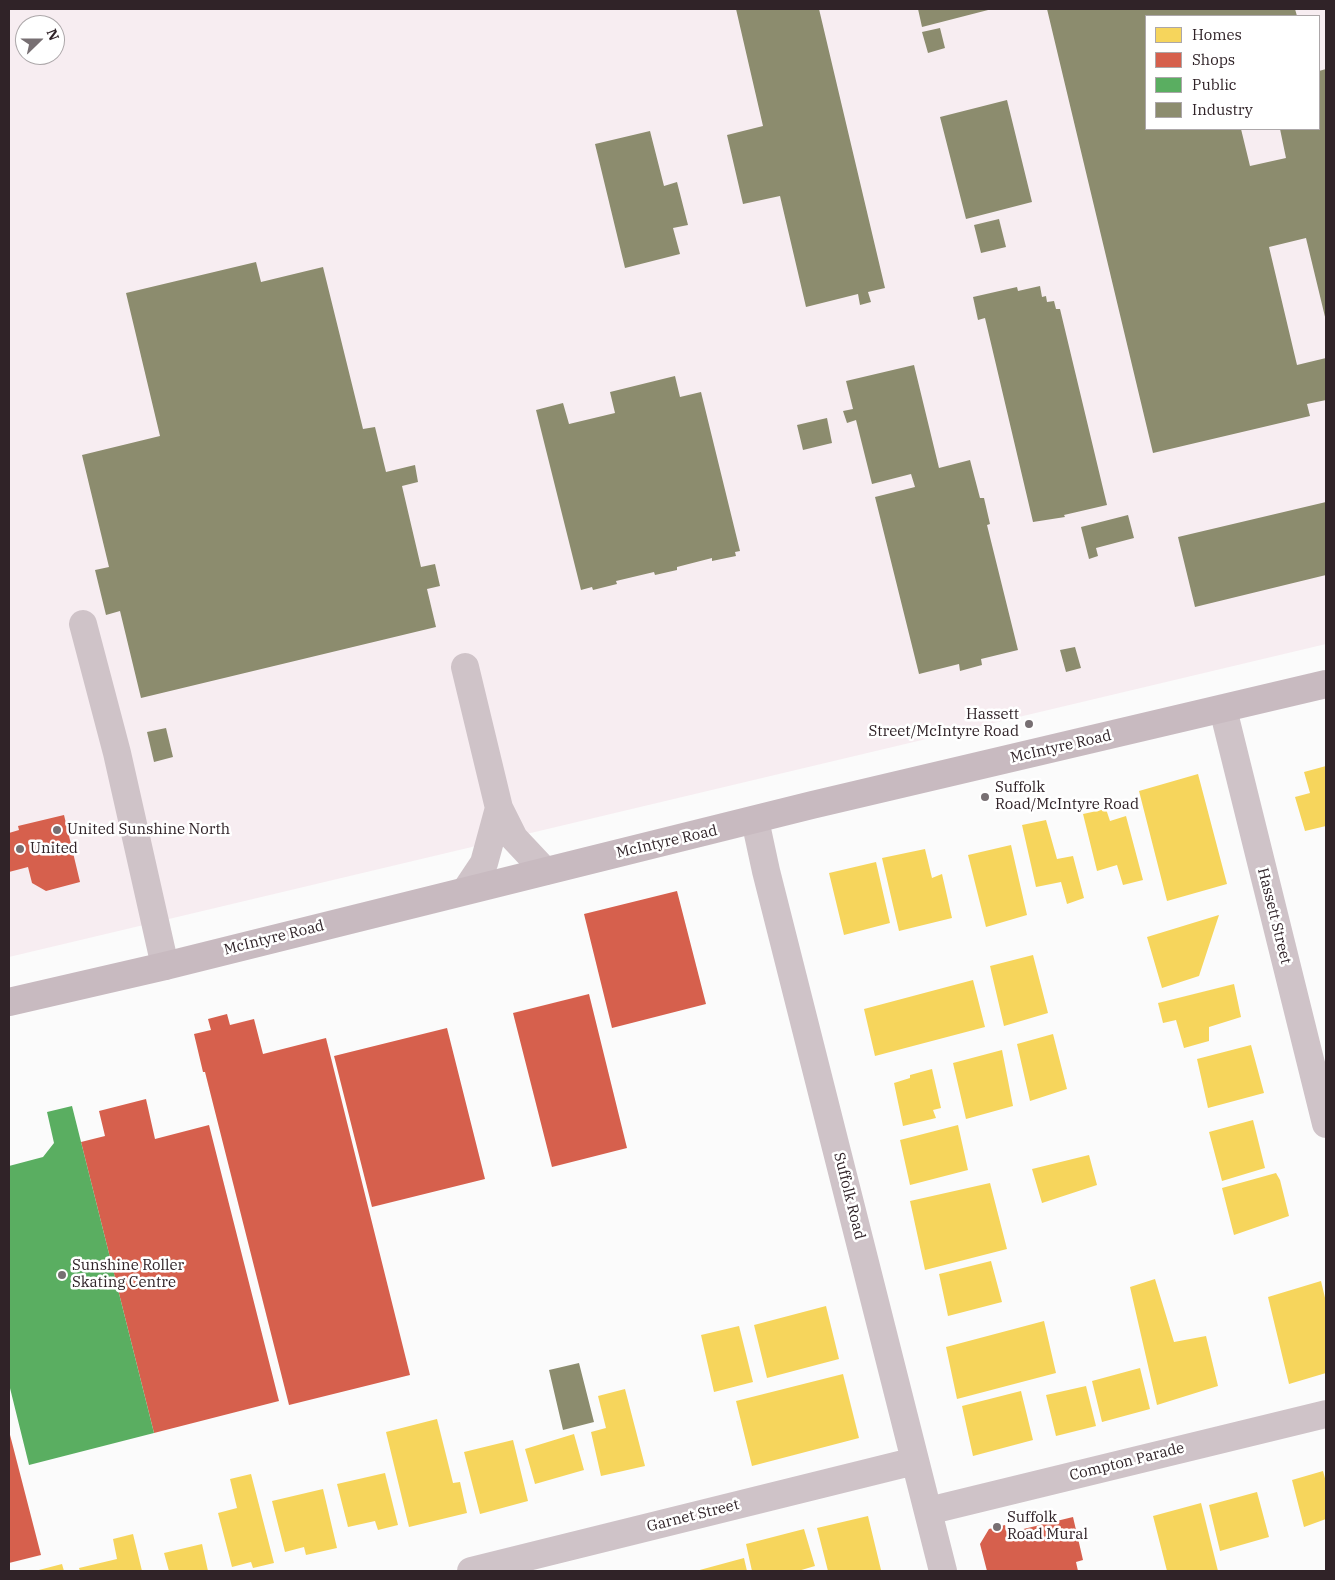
<!DOCTYPE html>
<style>
body{margin:0}
#map{position:relative;width:1335px;height:1580px;overflow:hidden;background:#fbfbfb;font-family:"IBM Plex Serif",serif}
canvas{display:block}
.frame{position:absolute;inset:0;border:10px solid #302328;pointer-events:none}
.legend{position:absolute;left:1145px;top:15px;width:175px;height:115px;box-sizing:border-box;background:#fff;border:1px solid #aca7a9;margin:0;padding:6px 9px;list-style:none;font-size:15px;color:#302328}
.legend li{display:flex;align-items:center;gap:10px;height:25px}
.legend b{width:25px;border:1px solid #aca7a9}
.north{position:absolute;left:15px;top:15px;width:50px;height:50px;box-sizing:border-box;background:#fff;border:1px solid #aca7a9;border-radius:50%;rotate:68deg;font-size:14px;font-weight:700;line-height:20px;text-align:center;color:#302328}
.north::after{content:'';display:block;margin:auto;width:18px;height:22px;background:#776f72;clip-path:polygon(50% 0,100% 100%,50% 72%,0 100%)}
</style>
<div id="map">
<canvas width="1335" height="1580"></canvas>
<div class="frame"></div>
<ul class="legend">
<li><b style="height:14px;background:#f6d55c"></b>Homes</li>
<li><b style="height:14px;background:#d6604d"></b>Shops</li>
<li><b style="height:14px;background:#5aae61"></b>Public</li>
<li><b style="height:14px;background:#8c8c6e"></b>Industry</li>
</ul>
<div class="north">N</div>
</div>
<script>
const c = document.querySelector('canvas').getContext('2d');
c.lineJoin = 'round';
function fillPath(path, color) { c.fillStyle = color; c.fill(path, 'evenodd'); }
const toPath = rows => new Path2D(rows.map(r => 'M' + r).join(''));
function trace(path, color, width, dash) { c.strokeStyle = color; c.lineWidth = width; c.lineCap = dash ? 'butt' : 'round'; c.setLineDash(dash || []); c.stroke(path); }
function label(font, color, halo, rows, align = 'center') {
  c.font = font + ' "IBM Plex Serif",serif'; c.lineWidth = 5; c.setLineDash([]); c.textBaseline = 'middle'; c.strokeStyle = halo; c.fillStyle = color; for (const [text, x, y, turn = 0] of rows) {
    c.save(); c.translate(x, y); c.rotate((+turn || 0) * Math.PI / 180); c.textAlign = isNaN(turn) ? turn : align; if (halo) c.strokeText(text, 0, 0); c.fillText(text, 0, 0); c.restore();
  }
}
const built = toPath([
 [9,9,1326,9,1326,644,9,957],
 [1146,16,1319,16,1319,129,1146,129],
 [25,25,55,25,55,55,25,55]
]);
const homes = toPath([
 [1326,766,1326,826,1305,831,1295,797,1310,793,1304,772],
 [1198,774,1227,884,1167,901,1139,791],
 [1106,809,1110,821,1126,816,1143,880,1123,885,1117,865,1097,871,1083,814],
 [1046,820,1057,859,1073,856,1084,898,1067,904,1061,882,1036,887,1022,825],
 [1011,845,1027,915,986,927,968,855],
 [925,849,932,878,942,874,952,918,899,931,882,858],
 [876,862,890,923,844,935,829,873],
 [1219,915,1199,976,1162,988,1147,937],
 [1033,955,1048,1013,1004,1026,990,966],
 [973,980,985,1027,875,1056,864,1009],
 [1234,984,1241,1017,1209,1027,1209,1041,1184,1048,1176,1020,1163,1023,1158,1003],
 [1053,1034,1067,1089,1030,1101,1017,1044],
 [1251,1045,1264,1093,1208,1108,1197,1059],
 [1002,1050,1013,1106,966,1119,953,1063],
 [932,1069,941,1108,933,1110,936,1118,903,1126,894,1083,910,1078,910,1075],
 [1253,1120,1265,1168,1222,1181,1209,1132],
 [958,1125,968,1170,910,1185,900,1140],
 [1089,1155,1097,1185,1042,1203,1032,1169],
 [1276,1173,1280,1180,1289,1216,1234,1235,1222,1188],
 [990,1183,1007,1249,925,1270,910,1201],
 [991,1261,1002,1302,948,1316,939,1274],
 [1155,1279,1174,1342,1206,1336,1218,1386,1157,1405,1130,1287],
 [1321,1281,1326,1302,1326,1373,1289,1384,1268,1297],
 [826,1306,839,1359,767,1378,754,1325],
 [1044,1321,1056,1373,957,1399,946,1347],
 [739,1326,753,1382,714,1392,701,1335],
 [1140,1368,1150,1409,1102,1422,1092,1381],
 [843,1374,859,1438,752,1466,736,1401],
 [1086,1386,1096,1426,1056,1436,1046,1395],
 [625,1389,645,1466,601,1476,591,1432,606,1428,598,1396],
 [1021,1391,1033,1440,973,1456,962,1406],
 [437,1419,453,1483,460,1482,467,1513,409,1527,386,1432],
 [574,1434,584,1470,535,1484,525,1449],
 [513,1440,528,1501,480,1514,464,1452],
 [1323,1471,1326,1482,1326,1519,1304,1527,1292,1480],
 [385,1473,398,1525,378,1530,375,1521,348,1527,337,1484],
 [251,1474,274,1563,253,1568,251,1562,232,1567,218,1513,237,1508,230,1479],
 [323,1489,337,1548,306,1555,304,1547,285,1552,272,1501],
 [1257,1492,1269,1537,1220,1551,1209,1505],
 [1201,1503,1218,1571,1167,1571,1153,1516],
 [868,1516,881,1570,874,1571,828,1571,817,1528],
 [804,1529,815,1566,798,1571,752,1571,746,1544],
 [133,1534,142,1571,80,1571,79,1568,117,1559,113,1539],
 [202,1544,208,1571,169,1571,164,1553],
 [744,1558,747,1571,696,1571],
 [62,1564,64,1571,35,1571]
]);
const shops = toPath([
 [64,815,80,882,46,891,32,883,28,867,9,872,9,833,19,830,18,826],
 [677,891,706,1004,612,1028,584,914],
 [589,994,627,1148,552,1167,513,1013],
 [227,1014,230,1025,254,1019,263,1054,326,1038,410,1375,289,1405,205,1072,203,1072,194,1034,211,1030,208,1019],
 [447,1028,485,1179,372,1207,334,1056],
 [146,1099,155,1139,209,1125,279,1401,154,1433,81,1142,105,1136,99,1111],
 [9,1431,41,1555,9,1563],
 [1073,1517,1083,1560,1076,1562,1078,1571,987,1571,980,1544,989,1529,1005,1525,1007,1533]
]);
const public = toPath([
 [72,1106,154,1433,29,1465,9,1384,9,1166,43,1157,54,1143,47,1112]
]);
const industry = toPath([
 [736,9,819,9,885,288,868,292,871,302,860,305,858,294,806,307,780,196,743,204,727,135,763,126],
 [918,9,992,9,922,27],
 [1047,9,1295,9,1297,16,1146,16,1146,129,1241,129,1250,166,1286,158,1280,129,1319,129,1319,71,1326,69,1326,321,1306,238,1269,247,1297,365,1326,358,1326,400,1307,404,1310,416,1153,453],
 [940,28,945,48,928,53,922,32],
 [1007,100,1032,202,966,219,940,117],
 [650,131,664,186,677,182,688,225,673,228,680,254,625,268,595,144],
 [999,219,1006,247,981,253,974,225],
 [256,262,261,282,323,267,363,429,375,427,386,472,415,465,418,482,402,486,421,567,435,564,440,586,427,589,436,627,141,698,120,611,106,615,95,570,109,567,82,455,160,436,126,293],
 [1040,286,1042,297,1046,296,1047,302,1054,301,1056,309,1060,309,1107,505,1064,515,1065,517,1033,522,985,318,978,320,973,297,1017,287,1018,291],
 [914,365,939,468,970,460,980,498,984,498,990,524,987,525,1018,650,981,659,982,665,960,671,959,664,919,674,875,497,915,487,911,474,872,484,856,420,847,423,843,411,853,409,846,381],
 [675,376,680,397,701,392,740,551,735,552,736,556,712,561,712,558,677,567,677,570,655,575,654,572,616,581,617,584,593,590,592,587,581,590,536,410,563,403,569,424,615,413,610,392],
 [827,418,832,443,803,450,797,425],
 [1326,502,1326,575,1195,607,1178,537],
 [1128,515,1134,538,1096,548,1098,556,1089,559,1081,527],
 [1075,647,1081,668,1066,672,1060,650],
 [166,728,173,757,154,762,147,732],
 [579,1363,594,1422,563,1430,549,1370]
]);
const minor = toPath([
 [83,624,117,753,165,966],
 [465,667,499,808,514,838,545,871],
 [1223,709,1326,1124],
 [755,820,766,871,943,1571],
 [466,890,484,863,499,808],
 [928,1511,1326,1414],
 [471,1571,915,1461]
]);
const major = toPath([
 [9,1002,165,966,812,805,1326,684]
]);
const markers = [
 [1029,724,5,"#776f72"],
 [985,797,5,"#776f72"],
 [57,830,5,"#776f72"],
 [20,849,5,"#776f72"],
 [62,1275,5,"#776f72"],
 [997,1527,5,"#776f72"]
];
const poiNames = [
 ["Hassett",1019,715,"right"],
 ["Street/McIntyre Road",1019,732,"right"],
 ["Suffolk",995,788],
 ["Road/McIntyre Road",995,805],
 ["United Sunshine North",67,830],
 ["United",30,849],
 ["Sunshine Roller",72,1266],
 ["Skating Centre",72,1283],
 ["Suffolk",1007,1518],
 ["Road Mural",1007,1535]
];
const streetNames = [
 ["McIntyre Road",1061,747,-13],
 ["McIntyre Road",667,842,-13],
 ["Hassett Street",1274,916,76],
 ["McIntyre Road",274,938,-14],
 ["Suffolk Road",849,1196,76],
 ["Compton Parade",1127,1462,-14],
 ["Garnet Street",693,1516,-14]
];
fillPath(built, '#f7edf1');
fillPath(homes, '#f6d55c');
fillPath(shops, '#d6604d');
fillPath(public, '#5aae61');
fillPath(industry, '#8c8c6e');
trace(minor, '#cfc3c8', 28);
trace(major, '#c8bac0', 28);
for (const [x, y, r, color] of markers) { const dot = new Path2D(); dot.arc(x, y, r, 0, 2 * Math.PI); c.fillStyle = color; c.fill(dot); trace(dot, '#fff', 2); }
label('15px', '#302328', '#fff', poiNames, 'left');
label('15px', '#302328', '#fff', streetNames);
</script>
